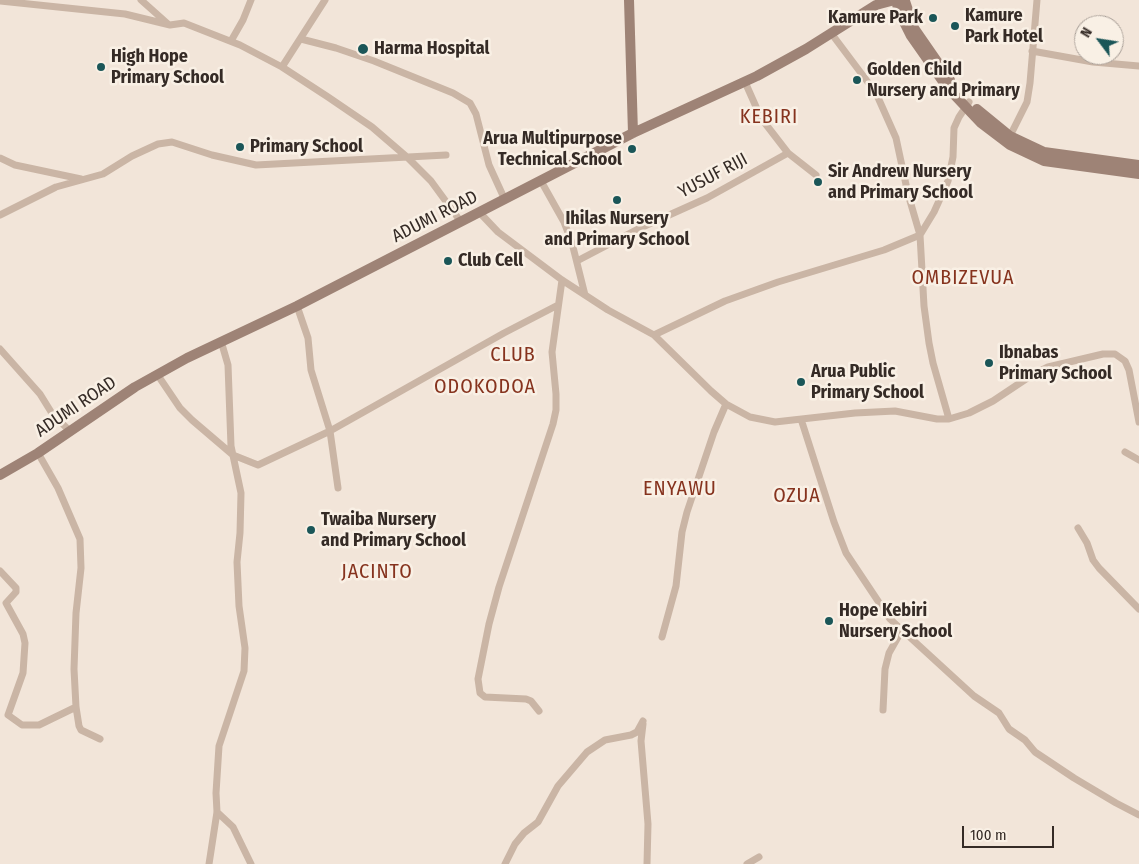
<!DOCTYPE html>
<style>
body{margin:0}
#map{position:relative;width:1139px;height:864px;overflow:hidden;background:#f2e5d9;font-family:"Fira Sans Condensed",sans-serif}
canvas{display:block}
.north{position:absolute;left:1074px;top:15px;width:50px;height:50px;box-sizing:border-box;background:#f9f0e5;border:1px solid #aba199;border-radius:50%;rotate:301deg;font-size:14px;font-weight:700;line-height:20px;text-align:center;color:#352b26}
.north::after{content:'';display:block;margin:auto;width:18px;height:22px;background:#1b5658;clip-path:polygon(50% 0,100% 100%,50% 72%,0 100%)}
.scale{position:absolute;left:962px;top:826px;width:92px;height:22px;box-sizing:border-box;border:2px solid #352b26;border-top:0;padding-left:6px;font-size:15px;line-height:18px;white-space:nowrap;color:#352b26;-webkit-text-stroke:4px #f9f0e5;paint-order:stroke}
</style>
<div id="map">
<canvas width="1139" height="864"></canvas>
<div class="north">N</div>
<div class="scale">100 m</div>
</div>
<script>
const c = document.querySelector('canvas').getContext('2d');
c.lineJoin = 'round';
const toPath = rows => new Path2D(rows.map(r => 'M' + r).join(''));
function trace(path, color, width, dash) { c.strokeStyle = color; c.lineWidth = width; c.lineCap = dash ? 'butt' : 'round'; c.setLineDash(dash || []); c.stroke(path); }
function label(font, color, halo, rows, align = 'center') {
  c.font = font + ' "Fira Sans Condensed",sans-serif'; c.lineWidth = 5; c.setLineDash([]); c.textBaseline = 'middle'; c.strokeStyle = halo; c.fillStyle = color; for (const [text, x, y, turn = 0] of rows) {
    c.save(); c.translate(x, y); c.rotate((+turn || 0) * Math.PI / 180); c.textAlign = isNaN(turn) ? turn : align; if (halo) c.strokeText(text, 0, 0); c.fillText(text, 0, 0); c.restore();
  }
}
const street = toPath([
 [141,0,168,24],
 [0,1,125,14,170,25,184,23,240,45,282,67,328,97,372,127,408,158,431,181,461,222],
 [831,33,876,93,896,138,908,194,920,235,924,306,929,343,933,363,949,419],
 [301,39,336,48,374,61,453,93,470,103,476,114,489,165,505,200],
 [231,41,243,20,251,0],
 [1032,51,1093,62,1139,66],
 [282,67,325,0],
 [745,82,761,118,788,153,816,175],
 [1010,136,1027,102,1030,83,1037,0],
 [0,158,15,165,81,179],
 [541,181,564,222,572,243,585,295],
 [480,213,498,232,562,280,608,310,654,335,711,391,726,404,750,417,775,422,855,413,895,411,937,419,949,419,969,413,993,401,1032,375,1048,367,1103,354,1115,354,1125,361,1129,370,1139,422],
 [0,215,56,187,103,174,132,156,158,144,172,142,212,155,256,165,446,155],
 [577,261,638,229,707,198,788,153],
 [297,306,308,338,311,370,330,431,338,488],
 [654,335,725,301,778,282,884,250,920,235,934,212,948,181,953,157,954,128,959,117,969,102],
 [0,349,40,394,53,415,70,431],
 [157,374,180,408,192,420,233,455,258,465,330,431,504,333,558,305],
 [801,419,834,522,846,553,890,619,974,696,999,713,1009,729,1025,740,1035,752,1074,778,1116,803,1139,815],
 [1125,452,1139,460],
 [38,453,58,488,80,539,81,568,76,613,74,669,76,707,79,726,81,730,100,739],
 [1078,528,1087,543,1093,560,1099,568,1139,609],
 [0,571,16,588,16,592,6,603,23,634,25,643,23,673,8,715,22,725,39,725,76,707],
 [662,637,676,586,682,532,687,512,714,432,726,404],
 [883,710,885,669,889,653,902,630],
 [539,711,531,701,526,699,485,697,480,693,478,679,489,624,499,587,553,424,556,410,556,394,552,352,562,280],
 [643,724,641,741,648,824,647,864],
 [217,812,233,827,251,864],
 [209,864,217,812,216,793,219,746,244,671,245,648,239,606,237,562,240,533,241,493,231,446,228,365,221,341],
 [505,864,515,844,524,833,538,822,558,786,587,752,605,740,631,735,637,732,643,721],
 [747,864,759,857]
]);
const secondary = toPath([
 [629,0,633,133],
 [905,1,914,28,950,80],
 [897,3,898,10,911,36,946,86,981,123,1010,145,1044,161,1139,174],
 [977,109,1010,136,1044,152,1139,165],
 [0,475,38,453,135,387,187,358,297,306,633,133,757,76,806,49,876,5,891,1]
]);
const markers = [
 [933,18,5,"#1b5658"],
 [955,26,5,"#1b5658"],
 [363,49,6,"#1b5658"],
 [101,67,5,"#1b5658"],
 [857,80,5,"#1b5658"],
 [240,147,5,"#1b5658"],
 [632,149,5,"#1b5658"],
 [818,182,5,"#1b5658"],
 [617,200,5,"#1b5658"],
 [448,261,5,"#1b5658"],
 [989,363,5,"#1b5658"],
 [801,382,5,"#1b5658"],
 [311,530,5,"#1b5658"],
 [829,621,5,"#1b5658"]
];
const poiNames = [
 ["Kamure",965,16],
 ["Park Hotel",965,37],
 ["Kamure Park",923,18,"right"],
 ["Harma Hospital",374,49],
 ["High Hope",111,57],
 ["Primary School",111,78],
 ["Golden Child",867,70],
 ["Nursery and Primary",867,91],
 ["Arua Multipurpose",622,139,"right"],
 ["Technical School",622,160,"right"],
 ["Primary School",250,147],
 ["Sir Andrew Nursery",828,172],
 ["and Primary School",828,193],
 ["Ihilas Nursery",617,219,"center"],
 ["and Primary School",617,240,"center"],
 ["Club Cell",458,261],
 ["Ibnabas",999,353],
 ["Primary School",999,374],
 ["Arua Public",811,372],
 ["Primary School",811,393],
 ["Twaiba Nursery",321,520],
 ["and Primary School",321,541],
 ["Hope Kebiri",839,611],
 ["Nursery School",839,632]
];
const streetNames = [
 ["YUSUF RIJI",713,176,-28],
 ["ADUMI ROAD",435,217,-27],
 ["ADUMI ROAD",76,407,-34]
];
const quarterNames = [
 ["KEBIRI",769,117],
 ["OMBIZEVUA",963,278],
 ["CLUB",513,355],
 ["ODOKODOA",485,387],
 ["ENYAWU",680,489],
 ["OZUA",797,496],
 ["JACINTO",377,572]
];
trace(street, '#cab5a5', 7);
trace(secondary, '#9e8376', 10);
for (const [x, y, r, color] of markers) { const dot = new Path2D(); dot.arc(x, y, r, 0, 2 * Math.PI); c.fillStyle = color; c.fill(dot); trace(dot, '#f9f0e5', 2); }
label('bold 18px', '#352b26', '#f9f0e5', poiNames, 'left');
label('18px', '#352b26', '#f9f0e5', streetNames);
c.letterSpacing = '1px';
label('20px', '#86331e', '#f9f0e5', quarterNames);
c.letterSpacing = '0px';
</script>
